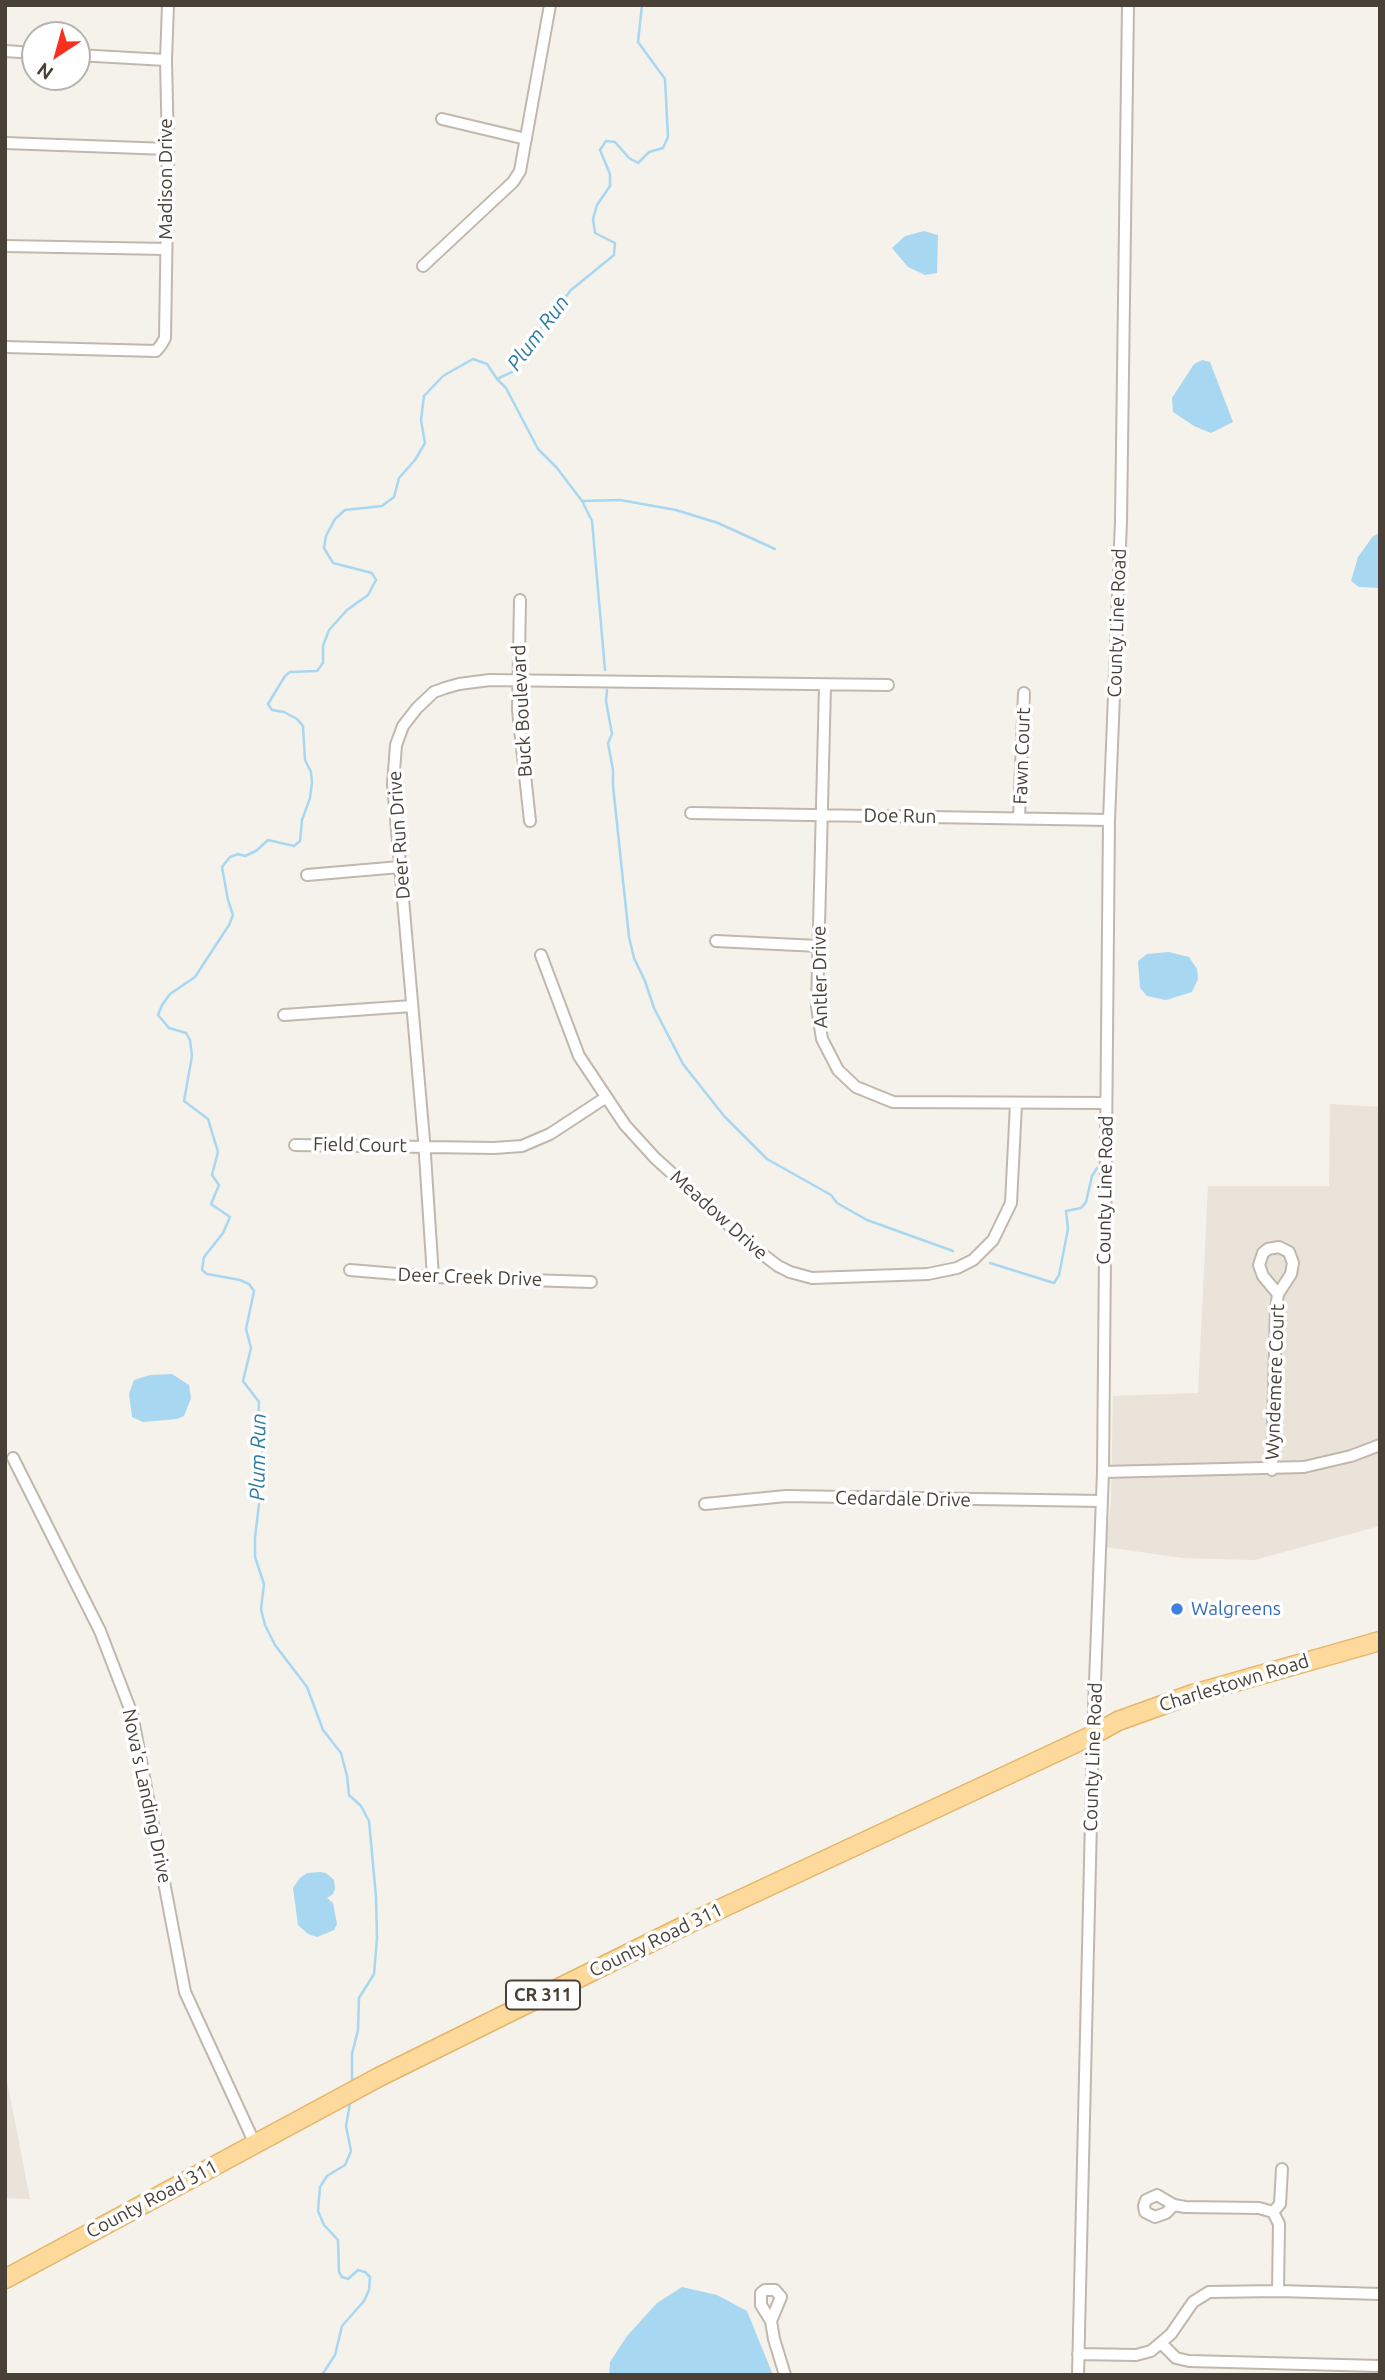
<!DOCTYPE html>
<style>
body{margin:0}
#map{position:relative;width:1385px;height:2380px;overflow:hidden;background:#f5f1eb;font-family:Ubuntu,sans-serif}
canvas{display:block}
.frame{position:absolute;inset:0;border:7px solid #494138;pointer-events:none}
.north{position:absolute;left:21px;top:21px;width:70px;height:70px;box-sizing:border-box;background:#fff;border:2px solid #b6b3af;border-radius:50%;rotate:216deg;font-size:19px;font-weight:700;line-height:28px;text-align:center;color:#494138}
.north::after{content:'';display:block;margin:auto;width:24px;height:32px;background:#f92f1e;clip-path:polygon(50% 0,100% 100%,50% 72%,0 100%)}
</style>
<div id="map">
<canvas width="1385" height="2380"></canvas>
<div class="frame"></div>
<div class="north">N</div>
</div>
<script>
const c = document.querySelector('canvas').getContext('2d');
c.lineJoin = 'round';
function fillPath(path, color) { c.fillStyle = color; c.fill(path, 'evenodd'); }
const toPath = rows => new Path2D(rows.map(r => 'M' + r).join(''));
function trace(path, color, width, dash) { c.strokeStyle = color; c.lineWidth = width; c.lineCap = dash ? 'butt' : 'round'; c.setLineDash(dash || []); c.stroke(path); }
function label(font, color, halo, rows, align = 'center') {
  c.font = font + ' Ubuntu,sans-serif'; c.lineWidth = 7; c.setLineDash([]); c.textBaseline = 'middle'; c.strokeStyle = halo; c.fillStyle = color; for (const [text, x, y, turn = 0] of rows) {
    c.save(); c.translate(x, y); c.rotate((+turn || 0) * Math.PI / 180); c.textAlign = isNaN(turn) ? turn : align; if (halo) c.strokeText(text, 0, 0); c.fillText(text, 0, 0); c.restore();
  }
}
const residential = toPath([
 [1330,1104,1380,1107,1380,1526,1254,1560,1182,1558,1106,1547,1111,1500,1113,1396,1198,1393,1208,1186,1329,1186],
 [5,2071,30,2199,5,2198]
]);
const water = toPath([
 [924,231,938,235,937,273,925,275,908,267,892,248,905,236],
 [1202,360,1210,362,1233,422,1211,433,1194,426,1173,412,1172,398,1194,364],
 [1380,533,1380,588,1359,587,1351,581,1358,557,1373,536],
 [1169,952,1189,957,1197,969,1198,979,1192,992,1166,1000,1147,996,1140,988,1138,961,1147,954],
 [172,1374,189,1385,191,1398,184,1416,177,1419,143,1422,132,1417,129,1394,134,1380,150,1375],
 [320,1872,326,1873,334,1880,335,1889,333,1894,327,1898,333,1903,337,1924,334,1930,317,1937,308,1934,298,1925,293,1888,300,1878,307,1873],
 [682,2287,717,2295,747,2311,773,2375,609,2375,610,2362,627,2336,657,2303]
]);
const stream = toPath([
 [497,379,506,388,538,449,557,468,582,501,592,521,605,670],
 [582,501,620,500,676,510,718,523,775,549],
 [607,690,606,701,612,734,608,743,613,770,613,786,629,937,634,958,645,981,654,1008,683,1064,724,1116,767,1159,831,1195,837,1203,867,1220,953,1251],
 [990,1263,1054,1283,1059,1275,1068,1229,1066,1211,1081,1208,1086,1202,1092,1176,1097,1168],
 [352,2079,352,2054,358,2030,359,1998,374,1974,377,1938,376,1897,369,1821,361,1806,349,1795,347,1776,341,1753,323,1730,307,1687,275,1645,265,1625,261,1609,264,1584,255,1557,255,1537,261,1488,262,1449,258,1426,259,1402,243,1381,251,1348,246,1329,254,1291,249,1284,240,1280,207,1274,202,1270,204,1257,223,1233,230,1217,211,1204,219,1185,212,1175,218,1152,208,1119,184,1101,192,1056,190,1040,186,1033,169,1028,158,1015,162,1005,170,994,195,977,229,925,233,915,228,900,222,867,230,857,238,854,245,856,256,851,268,840,294,846,300,841,302,820,310,798,312,783,311,772,305,760,303,726,297,719,284,712,272,710,268,704,285,676,290,672,317,671,323,663,323,646,329,630,347,610,368,595,376,580,372,573,333,563,324,548,326,536,335,519,345,510,382,506,394,497,399,478,415,460,425,443,421,420,424,396,443,376,473,359,487,364,497,379,512,372,543,325,571,290,614,255,615,243,595,233,593,219,597,205,610,186,610,174,600,150,606,141,615,142,629,158,638,163,649,152,663,148,668,137,665,79,638,42,642,5],
 [322,2375,335,2355,342,2326,364,2301,369,2290,370,2277,365,2272,358,2270,348,2279,342,2277,339,2272,338,2240,324,2225,318,2211,320,2187,327,2176,345,2165,351,2151,346,2126,350,2103]
]);
const street = toPath([
 [5,51,35,53],
 [77,55,166,60],
 [442,119,526,139],
 [5,143,168,149],
 [5,246,166,249],
 [423,266,513,182,520,171,550,5],
 [5,347,156,351,161,345,165,338,168,149,166,60,168,5],
 [520,600,518,710,530,821],
 [825,686,817,1007,822,1039,838,1070,856,1087,893,1102,1106,1103],
 [691,813,1109,820],
 [1019,818,1024,693],
 [307,875,400,867],
 [716,941,818,946],
 [541,955,579,1056,625,1125,655,1158,753,1247,778,1266,790,1272,812,1278,928,1274,957,1268,973,1260,993,1240,1011,1203,1016,1104],
 [284,1015,412,1006],
 [295,1145,494,1148,522,1146,550,1134,605,1098],
 [1279,1247,1289,1252,1293,1263,1291,1274,1278,1294,1263,1276,1259,1265,1263,1253,1268,1249,1279,1247],
 [350,1270,433,1277,591,1282],
 [433,1277,424,1140,393,784,396,745,403,726,417,708,434,692,445,688,459,684,490,680,888,685],
 [13,1458,100,1631,132,1714,185,1992,255,2144],
 [1272,1470,1276,1310,1278,1294],
 [1103,1472,1304,1467,1351,1456,1380,1445],
 [705,1504,786,1496,1102,1501],
 [1157,2195,1174,2205,1166,2213,1155,2217,1145,2212,1144,2206,1146,2200,1157,2195],
 [1174,2205,1185,2207,1259,2208,1273,2212,1279,2224,1278,2291],
 [1273,2212,1280,2204,1282,2169],
 [765,2290,775,2290,781,2297,771,2321,761,2305,761,2293,765,2290],
 [771,2321,774,2339,785,2375],
 [1162,2344,1176,2358,1189,2361,1380,2366],
 [1078,2354,1136,2355,1151,2351,1171,2334,1193,2302,1209,2292,1279,2291,1380,2294],
 [1078,2375,1093,1735,1103,1472,1109,820,1121,521,1128,5]
]);
const primary = toPath([
 [5,2279,379,2077,690,1923,1093,1735,1118,1721,1193,1694,1380,1641]
]);
const markers = [
 [1177,1609,7,"#3f7fe0"]
];
const shields = [
 [543,1995,74]
];
const shieldNames = [
 ["CR 311",543,1995]
];
const streetNames = [
 ["Madison Drive",166,179,-90],
 ["County Line Road",1117,623,-88],
 ["Buck Boulevard",522,711,-93],
 ["Fawn Court",1022,756,-88],
 ["Doe Run",900,816,1],
 ["Deer Run Drive",399,835,-94],
 ["Antler Drive",820,977,-91],
 ["Field Court",360,1145,1],
 ["County Line Road",1105,1190,-89],
 ["Meadow Drive",719,1215,42],
 ["Deer Creek Drive",470,1277,2],
 ["Wyndemere Court",1275,1382,-88],
 ["Cedardale Drive",903,1499,1],
 ["Charlestown Road",1234,1683,-17],
 ["County Line Road",1093,1757,-88],
 ["Nova's Landing Drive",147,1796,78],
 ["County Road 311",656,1940,-26],
 ["County Road 311",152,2199,-28]
];
const shopNames = [
 ["Walgreens",1191,1609]
];
const waterNames = [
 ["Plum Run",538,333,-53],
 ["Plum Run",258,1457,-89]
];
fillPath(residential, '#e9e3d9');
fillPath(water, '#a8d8f1');
trace(stream, '#a8d8f1', 2.5);
trace(street, '#c1b8ad', 14);
trace(primary, '#e4b66a', 21);
trace(street, '#fff', 10);
trace(primary, '#fdda9b', 18);
for (const [x, y, r, color] of markers) { const dot = new Path2D(); dot.arc(x, y, r, 0, 2 * Math.PI); c.fillStyle = color; c.fill(dot); trace(dot, '#fff', 2.5); }
for (const [x, y, w] of shields) { const box = new Path2D(); box.roundRect(x - w / 2, y - 14.5, w, 29, 5); c.fillStyle = '#fff'; c.fill(box); trace(box, '#494138', 2); }
label('bold 18px', '#494138', null, shieldNames);
label('19px', '#494138', '#fff', streetNames);
label('19px', '#366cbe', '#fff', shopNames, 'left');
label('italic 21px', '#2e7ba6', '#fff', waterNames);
</script>
